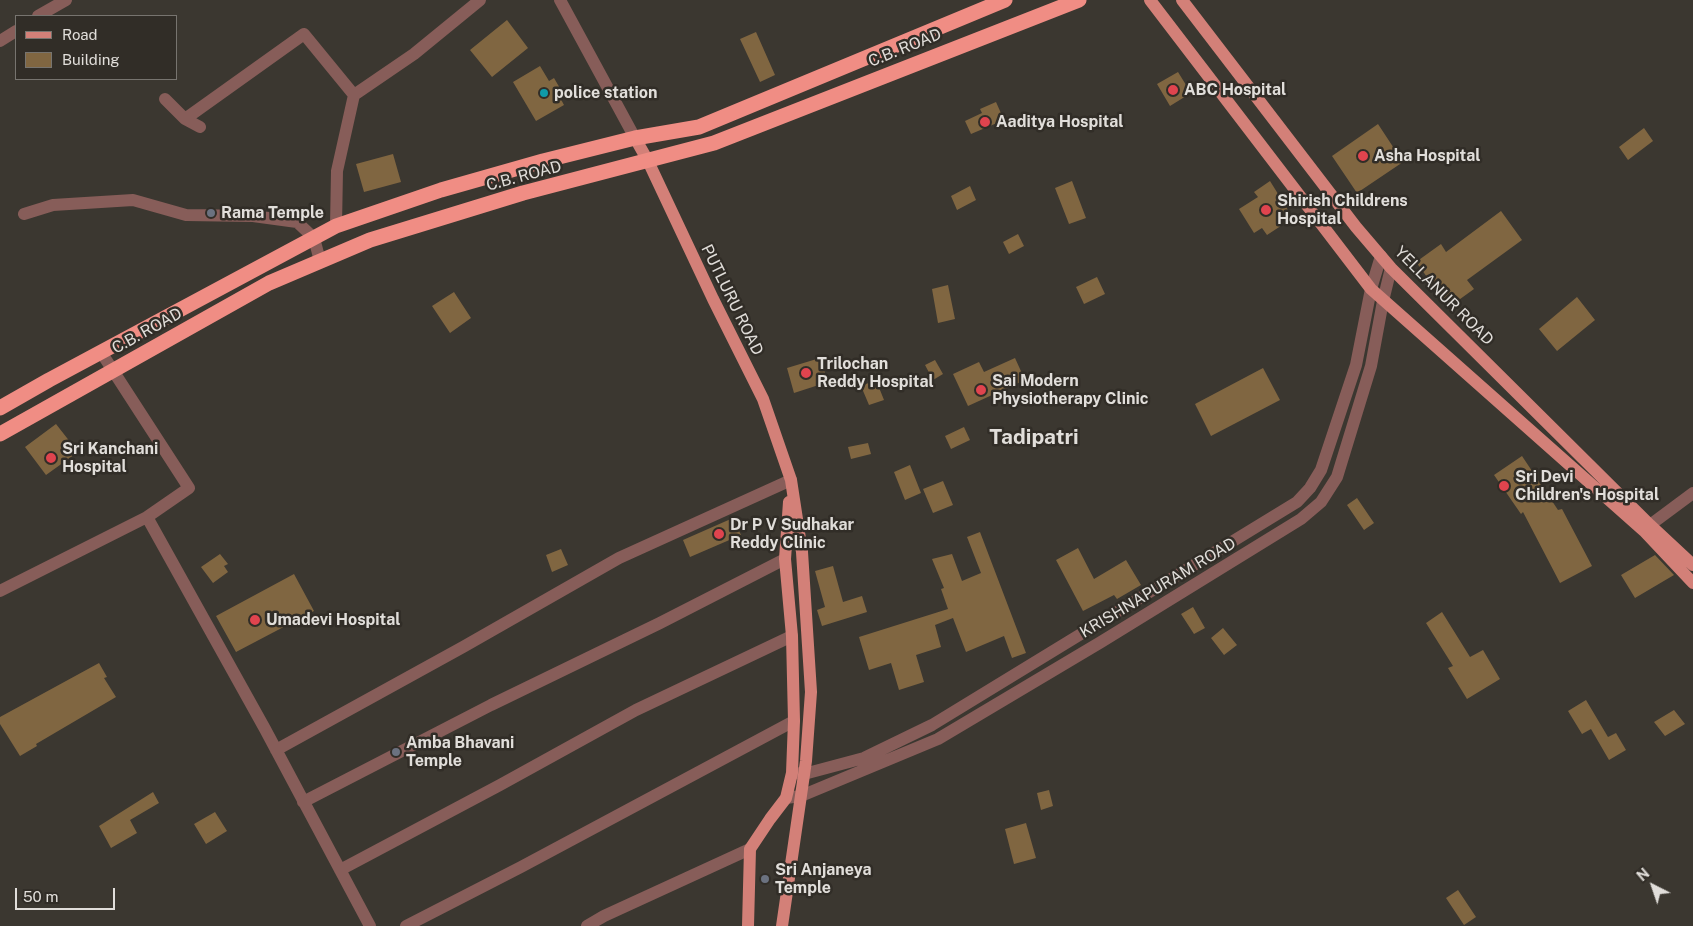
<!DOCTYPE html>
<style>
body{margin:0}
#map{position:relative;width:1693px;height:926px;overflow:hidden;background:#3b3730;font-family:"Public Sans",sans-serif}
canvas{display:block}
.legend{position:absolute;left:15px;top:15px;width:162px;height:65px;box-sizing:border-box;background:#312d27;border:1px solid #77746f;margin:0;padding:6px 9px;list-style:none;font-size:15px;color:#e1deda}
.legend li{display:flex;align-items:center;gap:10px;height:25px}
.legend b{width:25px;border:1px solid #77746f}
.north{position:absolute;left:1628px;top:861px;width:50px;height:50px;-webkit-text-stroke:4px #312d27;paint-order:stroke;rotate:319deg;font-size:14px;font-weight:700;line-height:20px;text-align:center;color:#e1deda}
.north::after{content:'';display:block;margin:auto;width:18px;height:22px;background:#e1deda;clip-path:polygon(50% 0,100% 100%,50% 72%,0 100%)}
.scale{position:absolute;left:15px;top:888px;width:100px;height:22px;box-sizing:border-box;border:2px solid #e1deda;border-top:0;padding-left:6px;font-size:15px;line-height:18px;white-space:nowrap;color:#e1deda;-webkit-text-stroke:4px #312d27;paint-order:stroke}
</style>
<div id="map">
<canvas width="1693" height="926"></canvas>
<ul class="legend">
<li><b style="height:6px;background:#d38078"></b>Road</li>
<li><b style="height:14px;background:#806641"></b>Building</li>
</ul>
<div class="north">N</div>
<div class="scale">50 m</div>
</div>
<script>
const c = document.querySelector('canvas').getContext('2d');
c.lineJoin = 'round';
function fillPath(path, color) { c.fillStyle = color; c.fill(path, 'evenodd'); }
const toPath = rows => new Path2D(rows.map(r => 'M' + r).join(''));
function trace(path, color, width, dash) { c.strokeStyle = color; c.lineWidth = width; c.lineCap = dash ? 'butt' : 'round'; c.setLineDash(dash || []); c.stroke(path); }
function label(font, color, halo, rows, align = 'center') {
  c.font = font + ' "Public Sans",sans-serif'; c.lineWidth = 5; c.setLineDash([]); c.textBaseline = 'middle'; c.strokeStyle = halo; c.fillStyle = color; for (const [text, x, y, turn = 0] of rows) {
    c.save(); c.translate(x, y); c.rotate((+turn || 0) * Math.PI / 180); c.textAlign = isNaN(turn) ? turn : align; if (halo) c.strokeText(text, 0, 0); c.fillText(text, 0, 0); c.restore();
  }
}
const building = toPath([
 [507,20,528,48,492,77,470,50],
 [756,32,775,75,760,82,740,39],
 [540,66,549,81,554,78,561,90,557,92,564,105,536,121,513,82],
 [1178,72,1191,93,1170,106,1157,84],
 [996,102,1004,120,971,134,965,121,982,113,980,109],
 [1378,124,1403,162,1357,193,1332,156],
 [1644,128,1653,141,1628,160,1619,147],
 [393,154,401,182,364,192,356,164],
 [1072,181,1086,218,1069,224,1055,188],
 [1270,181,1293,218,1267,235,1262,228,1254,233,1239,209,1258,197,1254,192],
 [970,186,976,200,957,210,951,196],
 [1501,211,1522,240,1467,280,1474,289,1449,307,1416,262,1441,244,1446,252],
 [1018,234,1024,246,1009,254,1003,242],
 [1097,277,1105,294,1084,304,1076,287],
 [948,285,955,319,938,323,932,289],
 [454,292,471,318,450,333,432,306],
 [1577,297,1595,320,1557,351,1539,329],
 [820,358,828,382,794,393,787,368],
 [1015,358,1025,380,968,406,953,374,979,362,984,372],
 [935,360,943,374,933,380,925,365],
 [1263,368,1280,400,1211,436,1195,404],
 [876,380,884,400,869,405,861,386],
 [56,424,78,452,46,475,25,447],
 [964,427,970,440,951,449,945,436],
 [868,443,871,454,851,459,848,447],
 [1522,456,1558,510,1562,509,1592,566,1560,583,1523,512,1521,514,1494,475],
 [910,465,921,493,905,500,894,472],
 [943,481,953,505,933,513,923,489],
 [1357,498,1374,523,1364,530,1347,505],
 [733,518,741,535,690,557,683,540],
 [980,532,1026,653,1012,658,1004,636,966,652,953,618,935,625,941,647,916,655,924,682,899,690,891,663,869,670,859,637,948,609,941,589,944,588,932,559,952,554,962,581,981,573,967,537],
 [1078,548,1094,579,1126,560,1141,585,1117,599,1114,595,1083,611,1056,560],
 [561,549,568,565,552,572,546,555],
 [220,554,228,564,224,566,228,572,213,583,201,567],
 [1655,555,1674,575,1635,598,1621,575],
 [833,566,843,602,862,596,867,612,822,626,817,610,825,607,815,571],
 [294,574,314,611,236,652,216,616],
 [1193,607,1205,628,1194,634,1181,614],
 [1442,612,1470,657,1483,650,1500,679,1467,699,1448,668,1453,666,1426,623],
 [1223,628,1237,645,1224,655,1211,638],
 [99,663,107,677,104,678,116,697,36,744,37,746,20,756,0,724,0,717],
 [1586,700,1608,737,1616,733,1626,750,1609,760,1591,729,1582,734,1568,711],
 [1674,710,1685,724,1665,736,1654,722],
 [1049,790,1053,806,1041,810,1037,793],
 [153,792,159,803,130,820,137,833,111,848,99,826],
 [215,812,227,831,206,844,194,824],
 [1026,823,1036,858,1014,864,1005,829],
 [1458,890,1476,917,1464,925,1446,898]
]);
const minor = toPath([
 [560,0,635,138],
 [38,16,66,0],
 [0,41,16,31],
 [165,99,185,119,200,127],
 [185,119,304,34,354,95],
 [24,214,53,205,133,200,186,215,253,216,297,222,314,238,320,261],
 [336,226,337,171,354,95,414,54,480,0],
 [101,352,189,488,147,517,265,729,370,926],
 [1650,525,1693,493],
 [0,591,147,517],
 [276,750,463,647,619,558,791,480],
 [795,773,804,774,864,758,932,725,1297,502,1310,488,1321,470,1356,365,1371,289,1381,256],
 [786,798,801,796,938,739,1101,642,1301,519,1321,502,1337,477,1371,366,1383,301,1391,268],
 [303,802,491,705,660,623,785,559],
 [340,870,500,785,636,710,792,636],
 [406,926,521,867,794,721],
 [587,926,604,916,750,849]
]);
const major = toPath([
 [1150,0,1371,289,1644,531,1693,583],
 [1182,0,1356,227,1391,268,1650,525,1693,565],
 [635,138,648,161,713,299,763,399,791,480,802,552,811,692,806,761,782,926],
 [748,926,750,849,770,819,786,798,792,773,794,721,792,636,785,559,789,502]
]);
const highway = toPath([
 [0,408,49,380,336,226,441,190,543,161,635,138,699,127,1005,0],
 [0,434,269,283,370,240,523,193,714,143,1079,0]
]);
const markers = [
 [1173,90,6,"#e0444e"],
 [544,93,5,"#0f9aa8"],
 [985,122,6,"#e0444e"],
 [1363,156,6,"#e0444e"],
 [1266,210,6,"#e0444e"],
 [211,213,5,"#6b7280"],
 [806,373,6,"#e0444e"],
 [981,390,6,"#e0444e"],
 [51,458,6,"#e0444e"],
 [1504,486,6,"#e0444e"],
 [719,534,6,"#e0444e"],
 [255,620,6,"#e0444e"],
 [396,752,5,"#6b7280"],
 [765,879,5,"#6b7280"]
];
const streetNames = [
 ["C.B. ROAD",905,48,-22],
 ["C.B. ROAD",524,176,-15],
 ["YELLANUR ROAD",1444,296,45],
 ["PUTLURU ROAD",732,300,64],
 ["C.B. ROAD",147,331,-29],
 ["KRISHNAPURAM ROAD",1158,588,-31]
];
const poiNames = [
 ["ABC Hospital",1184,90],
 ["police station",554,93],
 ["Aaditya Hospital",996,122],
 ["Asha Hospital",1374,156],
 ["Shirish Childrens",1277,201],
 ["Hospital",1277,219],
 ["Rama Temple",221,213],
 ["Trilochan",817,364],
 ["Reddy Hospital",817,382],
 ["Sai Modern",992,381],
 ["Physiotherapy Clinic",992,399],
 ["Sri Kanchani",62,449],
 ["Hospital",62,467],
 ["Sri Devi",1515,477],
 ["Children's Hospital",1515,495],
 ["Dr P V Sudhakar",730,525],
 ["Reddy Clinic",730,543],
 ["Umadevi Hospital",266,620],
 ["Amba Bhavani",406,743],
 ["Temple",406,761],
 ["Sri Anjaneya",775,870],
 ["Temple",775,888]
];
const districtNames = [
 ["Tadipatri",1034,438]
];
fillPath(building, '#806641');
trace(minor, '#875d59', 12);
trace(major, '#d38078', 12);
trace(highway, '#f08d84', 15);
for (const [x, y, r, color] of markers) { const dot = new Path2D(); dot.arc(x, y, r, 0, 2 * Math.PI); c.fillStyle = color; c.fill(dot); trace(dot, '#312d27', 2); }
label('16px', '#e1deda', '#312d27', streetNames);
label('bold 16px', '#e1deda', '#312d27', poiNames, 'left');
label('bold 21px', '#e1deda', '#312d27', districtNames);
</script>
